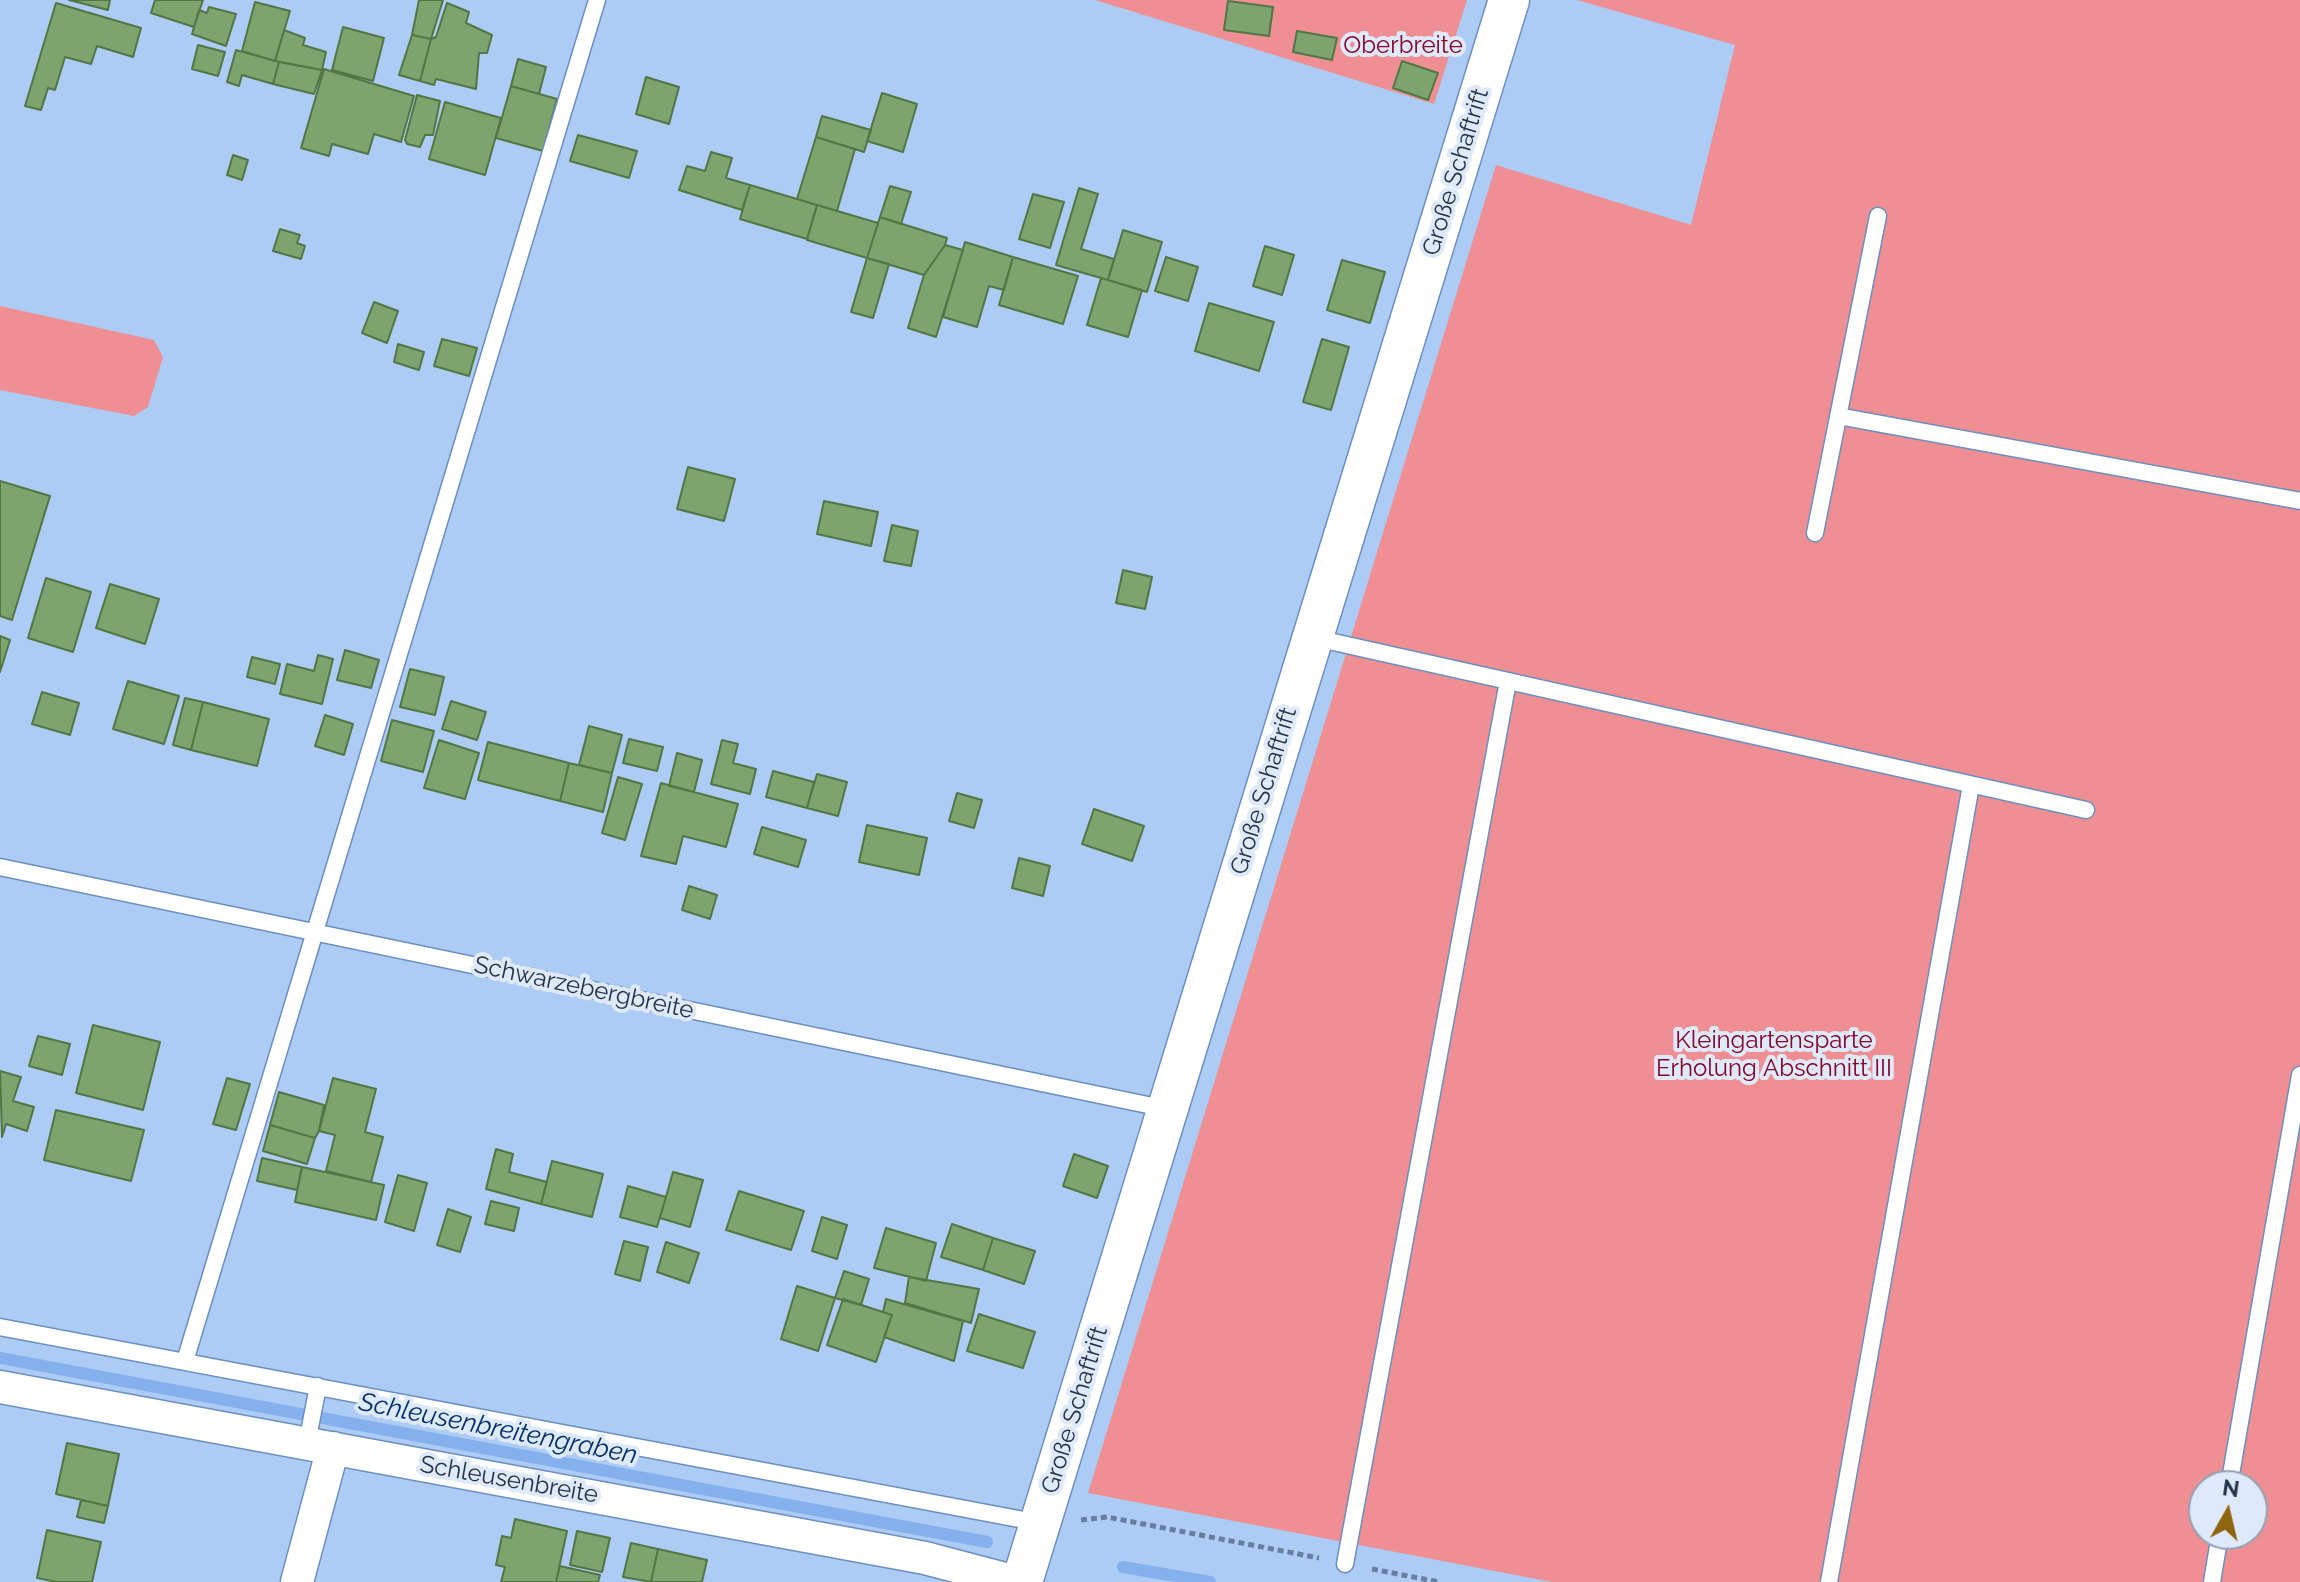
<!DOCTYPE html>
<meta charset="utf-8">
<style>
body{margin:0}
#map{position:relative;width:2300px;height:1582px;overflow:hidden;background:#accbf5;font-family:Raleway,sans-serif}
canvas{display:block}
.north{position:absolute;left:2188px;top:1470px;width:80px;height:80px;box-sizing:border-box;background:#deeafb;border:2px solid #94a1b3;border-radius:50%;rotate:8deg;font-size:22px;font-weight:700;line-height:32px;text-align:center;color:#243348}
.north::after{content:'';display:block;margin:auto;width:28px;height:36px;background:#90640d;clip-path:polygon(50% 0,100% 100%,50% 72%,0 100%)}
</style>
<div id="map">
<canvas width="2300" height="1582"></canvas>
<div class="north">N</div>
</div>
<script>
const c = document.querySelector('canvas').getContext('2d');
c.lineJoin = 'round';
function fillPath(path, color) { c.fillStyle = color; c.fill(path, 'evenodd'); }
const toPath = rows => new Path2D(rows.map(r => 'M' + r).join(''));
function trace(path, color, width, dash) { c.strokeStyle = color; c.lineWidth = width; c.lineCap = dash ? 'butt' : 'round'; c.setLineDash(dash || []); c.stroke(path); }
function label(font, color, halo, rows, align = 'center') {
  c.font = font + ' Raleway,sans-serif'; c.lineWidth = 8; c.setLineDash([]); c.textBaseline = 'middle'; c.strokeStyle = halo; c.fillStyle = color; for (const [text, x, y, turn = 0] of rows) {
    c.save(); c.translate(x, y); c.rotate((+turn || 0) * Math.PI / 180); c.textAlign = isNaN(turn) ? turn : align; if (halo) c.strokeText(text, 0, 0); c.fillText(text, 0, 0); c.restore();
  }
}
const green = toPath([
 [1095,0,1467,0,1434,104],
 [1577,0,2300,0,2300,1582,1552,1582,1088,1493,1496,165,1691,225,1735,45],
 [2204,1486,2252,1486,2252,1534,2204,1534],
 [0,306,154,340,163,357,148,407,134,416,0,390]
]);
const stream = toPath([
 [0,1358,987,1542],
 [1123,1567,1210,1582]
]);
const building = toPath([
 [69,0,110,0,108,10,69,0],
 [155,0,203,0,194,27,151,13,155,0],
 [419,0,443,0,431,39,412,35,419,0],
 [1228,1,1273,7,1269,36,1224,30,1228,1],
 [255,2,290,11,275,61,242,51,255,2],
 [56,3,141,28,133,57,97,46,91,64,65,57,55,90,48,88,41,110,25,106,56,3],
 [447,3,469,12,466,23,492,35,487,53,479,53,476,89,436,79,434,85,420,81,431,39,436,37,447,3],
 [209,7,236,14,226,46,192,34,199,10,207,13,209,7],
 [343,27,384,38,373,81,332,70,343,27],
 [284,30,305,38,303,45,326,52,322,70,275,61,284,30],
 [1297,31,1337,38,1332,60,1293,52,1297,31],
 [412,35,431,39,420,81,399,75,412,35],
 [198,45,225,52,218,76,192,69,198,45],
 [236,50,279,62,273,84,242,75,239,86,227,82,236,50],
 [518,59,546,67,539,94,511,86,518,59],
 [1402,61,1438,73,1428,100,1393,88,1402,61],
 [279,62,322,70,314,94,273,84,279,62],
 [324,69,414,96,401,142,374,134,368,154,332,144,329,156,301,148,324,69],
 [646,77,679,87,669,124,636,114,646,77],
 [511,86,557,99,543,151,496,138,511,86],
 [882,93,917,104,903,152,867,141,882,93],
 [417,95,440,101,433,135,425,135,420,147,407,144,405,140,417,95],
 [445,102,501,118,485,175,429,159,445,102],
 [822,116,871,130,864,152,816,137,822,116],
 [578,135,637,151,629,178,570,161,578,135],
 [816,137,855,149,837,211,797,199,816,137],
 [711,152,732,158,726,178,750,185,742,210,679,190,687,166,705,171,711,152],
 [233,155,248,160,242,180,227,175,233,155],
 [750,185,817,205,807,239,740,219,750,185],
 [890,186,911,192,901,224,880,217,890,186],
 [1079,188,1098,194,1081,249,1114,259,1108,280,1056,265,1079,188],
 [1033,194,1064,202,1050,248,1019,239,1033,194],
 [817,205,878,223,867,258,807,240,817,205],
 [880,217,947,238,945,245,924,275,867,258,880,217],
 [280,229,300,235,297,243,305,246,301,259,273,251,280,229],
 [1123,230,1162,242,1147,292,1108,280,1123,230],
 [965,242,1013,257,1004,290,989,286,977,327,943,317,965,242],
 [945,245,963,250,936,337,908,328,924,275,945,245],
 [1265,246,1294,255,1282,295,1253,286,1265,246],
 [1013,257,1078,276,1063,324,999,305,1013,257],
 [1166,257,1198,267,1188,301,1155,291,1166,257],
 [867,258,889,264,873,318,851,312,867,258],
 [1342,260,1385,272,1370,323,1327,310,1342,260],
 [1101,278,1142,290,1128,337,1087,325,1101,278],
 [374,302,398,311,387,343,362,333,374,302],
 [1209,303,1274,322,1259,371,1195,351,1209,303],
 [442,339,477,348,469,376,434,366,442,339],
 [1322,339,1349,347,1331,410,1303,402,1322,339],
 [398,344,424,352,419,370,394,362,398,344],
 [688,467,735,479,724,521,677,509,688,467],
 [0,481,50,496,12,620,0,616,0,481],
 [824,501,878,512,871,546,817,534,824,501],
 [892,525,918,531,911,566,884,561,892,525],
 [1123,570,1152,577,1145,609,1116,603,1123,570],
 [46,578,91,592,73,652,28,638,46,578],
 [110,584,159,599,145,644,96,628,110,584],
 [0,636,10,640,0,672,0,636],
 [345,650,379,660,371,688,337,680,345,650],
 [318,655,333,659,322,704,280,694,287,664,314,671,318,655],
 [252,657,280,664,275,684,247,677,252,657],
 [410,669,444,677,435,715,400,707,410,669],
 [128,681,179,696,164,744,113,729,128,681],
 [42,692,79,703,70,735,32,724,42,692],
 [185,698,203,702,191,750,173,745,185,698],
 [451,701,486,712,477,740,442,729,451,701],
 [203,702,269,719,257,766,191,750,203,702],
 [325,715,353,724,344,755,315,746,325,715],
 [392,720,434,731,423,772,381,761,392,720],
 [589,726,622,735,612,773,579,765,589,726],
 [629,739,663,747,657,771,623,763,629,739],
 [439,740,479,753,465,799,424,788,439,740],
 [722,740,738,744,733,763,756,769,750,794,711,784,722,740],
 [488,742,569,763,560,801,478,780,488,742],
 [677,753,702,760,694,792,669,786,677,753],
 [569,763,612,773,603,812,560,801,569,763],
 [773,771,814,782,807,808,766,797,773,771],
 [817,774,847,782,838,816,807,808,817,774],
 [618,777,642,784,625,840,602,833,618,777],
 [661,783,738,804,726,847,683,836,676,864,641,856,661,783],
 [957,793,982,800,974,828,949,821,957,793],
 [1094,809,1144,826,1132,861,1082,844,1094,809],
 [867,825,927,838,919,875,859,862,867,825],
 [762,827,806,840,798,867,754,854,762,827],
 [1019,858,1050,866,1043,896,1012,888,1019,858],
 [689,886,717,895,710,919,682,910,689,886],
 [93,1025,160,1042,143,1110,76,1093,93,1025],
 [38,1036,70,1044,62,1075,29,1066,38,1036],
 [0,1071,21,1077,13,1101,34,1107,27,1131,6,1124,2,1137,0,1071],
 [227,1078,250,1084,236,1130,213,1124,227,1078],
 [333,1078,376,1089,365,1132,383,1137,371,1182,326,1171,335,1135,319,1131,333,1078],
 [279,1092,324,1105,319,1131,315,1138,270,1125,279,1092],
 [56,1110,144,1130,131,1181,44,1160,56,1110],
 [270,1125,315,1138,307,1164,263,1151,270,1125],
 [496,1149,513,1154,509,1172,547,1182,541,1204,486,1189,496,1149],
 [1074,1154,1108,1166,1097,1198,1063,1186,1074,1154],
 [262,1158,302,1167,297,1190,257,1181,262,1158],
 [552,1161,603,1174,592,1217,541,1204,552,1161],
 [302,1167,384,1185,376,1220,295,1202,302,1167],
 [673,1172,703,1180,690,1227,660,1218,673,1172],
 [398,1175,427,1183,414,1231,385,1222,398,1175],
 [628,1186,666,1197,657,1227,620,1217,628,1186],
 [739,1191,804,1211,791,1250,726,1230,739,1191],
 [491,1201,519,1208,514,1231,485,1224,491,1201],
 [448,1209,471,1217,460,1252,437,1245,448,1209],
 [822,1217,847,1225,837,1259,812,1251,822,1217],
 [952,1224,993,1238,983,1270,941,1257,952,1224],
 [886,1228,936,1243,926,1281,874,1268,886,1228],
 [993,1238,1035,1251,1024,1284,983,1270,993,1238],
 [624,1241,648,1247,640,1281,615,1274,624,1241],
 [666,1242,699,1253,689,1283,657,1272,666,1242],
 [844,1271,869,1279,861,1305,835,1298,844,1271],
 [909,1277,979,1289,971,1323,905,1303,909,1277],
 [797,1286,835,1298,818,1351,781,1339,797,1286],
 [843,1299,892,1315,876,1362,827,1345,843,1299],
 [886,1299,963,1321,954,1361,884,1337,892,1315,883,1312,886,1299],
 [979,1314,1035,1332,1023,1368,967,1351,979,1314],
 [67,1443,119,1454,108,1506,56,1494,67,1443],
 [81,1500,108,1506,104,1523,77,1517,81,1500],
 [515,1519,567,1531,556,1582,501,1582,505,1567,496,1565,502,1536,511,1538,515,1519],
 [47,1530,101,1542,92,1582,57,1582,37,1578,47,1530],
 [577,1531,610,1538,602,1572,570,1565,577,1531],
 [631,1543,658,1549,651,1582,623,1577,631,1543],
 [658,1549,707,1560,702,1582,651,1582,658,1549],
 [560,1566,600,1575,598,1582,556,1582,560,1566]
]);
const path = toPath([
 [1081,1520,1107,1517,1319,1558],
 [1372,1569,1439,1582]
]);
const service = toPath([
 [1838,416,2300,501],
 [1815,533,1878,216],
 [1311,637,2086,810],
 [0,867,1167,1109],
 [0,1327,1040,1523],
 [185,1361,597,0],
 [307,1443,318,1386],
 [2229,1486,2300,1075],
 [1345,1564,1508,681],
 [1829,1582,1971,785],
 [2212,1582,2220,1534]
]);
const minor = toPath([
 [0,1387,925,1558,1016,1582],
 [297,1582,333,1448]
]);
const tertiary = toPath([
 [1022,1582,1509,0]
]);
const parkNames = [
 ["Oberbreite",1403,46],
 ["Kleingartensparte",1774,1041],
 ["Erholung Abschnitt III",1774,1069]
];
const streetNames = [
 ["Große Schaftrift",1456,172,-73],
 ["Große Schaftrift",1264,791,-73],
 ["Schwarzebergbreite",584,988,12],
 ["Große Schaftrift",1075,1410,-73],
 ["Schleusenbreite",509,1480,10]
];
const waterNames = [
 ["Schleusenbreitengraben",498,1429,11]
];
fillPath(green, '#ef8f93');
trace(stream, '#85b0ee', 12);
fillPath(building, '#7da36f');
trace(building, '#527644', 2);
trace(service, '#6b8fc1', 19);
trace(minor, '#6b8fc1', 35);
trace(tertiary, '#6b8fc1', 43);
trace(path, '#677e9d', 5, [6, 4]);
trace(service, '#fff', 16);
trace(minor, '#fff', 32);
trace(tertiary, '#fff', 40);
label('24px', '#890126', '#deeafb', parkNames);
label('24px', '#243348', '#deeafb', streetNames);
label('italic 26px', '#00306e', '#deeafb', waterNames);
</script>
